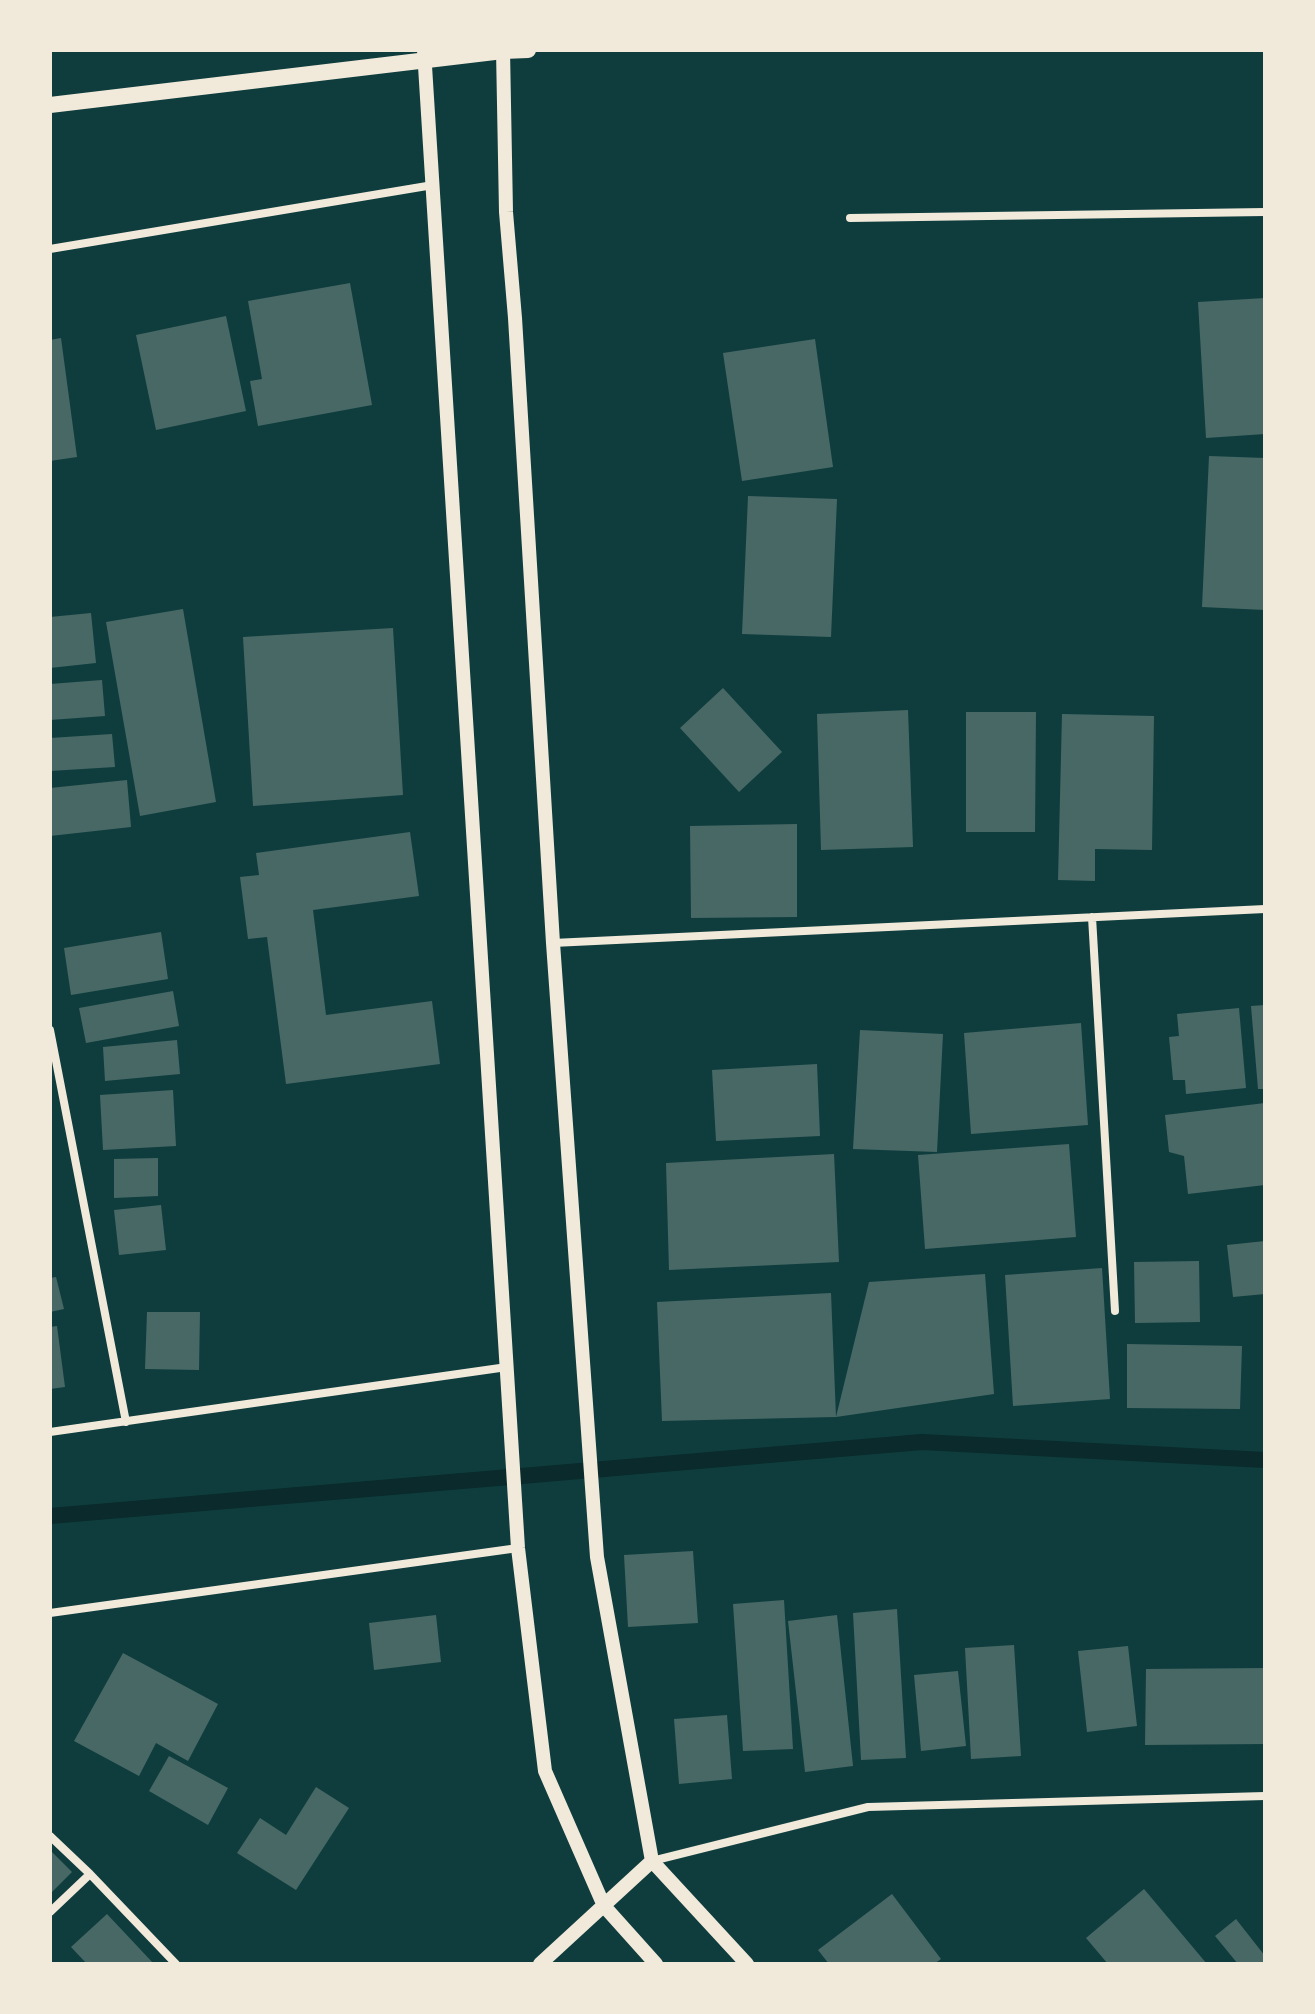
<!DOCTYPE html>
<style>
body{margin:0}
#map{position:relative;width:1315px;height:2014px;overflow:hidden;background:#0f3d3e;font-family:Poppins,sans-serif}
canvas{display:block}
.frame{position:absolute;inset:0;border:52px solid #f1e9da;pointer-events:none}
</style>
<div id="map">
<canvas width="1315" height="2014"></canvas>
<div class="frame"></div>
</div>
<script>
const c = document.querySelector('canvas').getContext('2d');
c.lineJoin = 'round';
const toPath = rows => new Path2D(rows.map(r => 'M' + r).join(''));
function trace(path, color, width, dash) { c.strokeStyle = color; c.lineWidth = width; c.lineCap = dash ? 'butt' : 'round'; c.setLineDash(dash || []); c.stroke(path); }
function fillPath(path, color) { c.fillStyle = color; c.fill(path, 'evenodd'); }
const stream = toPath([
 [50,1516,922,1442,1265,1460]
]);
const building = toPath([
 [350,283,372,405,258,426,250,381,262,379,248,301],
 [1265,298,1265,434,1206,438,1198,302],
 [226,316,246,411,156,430,136,335],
 [61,338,77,457,50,461,50,340],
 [815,339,833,467,742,481,723,353],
 [1209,456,1265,458,1265,610,1202,607],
 [748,496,837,499,831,637,742,634],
 [183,609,216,802,140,816,106,622],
 [91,613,96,663,50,668,50,617],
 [393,628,403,795,253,806,243,637],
 [102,680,105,716,50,720,50,684],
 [723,688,782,752,739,792,680,728],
 [908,710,913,847,821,850,817,714],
 [966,712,1036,712,1035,832,966,832],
 [1062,714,1154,716,1152,850,1095,849,1095,881,1058,880],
 [112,734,115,767,50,771,50,738],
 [127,780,131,827,50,836,50,788],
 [797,824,797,917,691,918,690,826],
 [410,832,419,896,313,910,326,1015,432,1001,440,1064,286,1084,267,937,248,939,240,877,259,875,256,853],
 [161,932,168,979,71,995,64,948],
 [173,991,179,1026,86,1043,79,1008],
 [1265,1005,1265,1089,1258,1089,1251,1006],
 [1239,1008,1246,1088,1186,1094,1185,1080,1173,1080,1169,1037,1179,1036,1177,1014],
 [1081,1023,1088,1125,971,1134,964,1033],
 [860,1030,943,1034,937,1152,853,1149],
 [177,1040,180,1074,105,1081,103,1047],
 [817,1064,820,1136,716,1141,712,1070],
 [173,1090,176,1146,103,1150,100,1095],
 [1265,1103,1265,1185,1188,1194,1184,1156,1169,1152,1165,1115],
 [1069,1144,1076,1237,925,1249,918,1155],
 [834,1154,839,1262,669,1270,666,1163],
 [158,1158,158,1196,114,1198,114,1159],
 [161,1205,166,1250,119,1255,114,1210],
 [1265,1241,1265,1294,1233,1297,1227,1245],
 [1199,1261,1200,1322,1135,1323,1134,1262],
 [1102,1268,1110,1399,1013,1406,1005,1275],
 [985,1274,994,1394,836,1417,869,1282],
 [56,1277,64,1309,50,1312,50,1278],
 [831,1293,836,1417,662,1421,657,1302],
 [147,1312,200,1312,199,1370,145,1369],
 [57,1326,65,1387,50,1389,50,1327],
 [1127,1344,1242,1346,1240,1409,1127,1408],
 [693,1551,698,1623,628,1627,624,1555],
 [784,1600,793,1749,743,1751,733,1604],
 [897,1609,906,1758,861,1760,853,1613],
 [436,1615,441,1662,374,1670,369,1623],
 [837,1615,853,1766,805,1772,788,1621],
 [1014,1645,1021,1756,971,1759,965,1648],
 [1128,1646,1137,1726,1087,1732,1078,1651],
 [123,1653,218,1704,188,1761,156,1743,139,1776,74,1741],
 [1265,1668,1265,1744,1145,1745,1146,1669],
 [958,1671,966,1746,921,1751,914,1675],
 [727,1715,732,1779,679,1784,674,1719],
 [169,1756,228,1788,208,1825,149,1791],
 [316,1787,349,1808,296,1890,237,1853,260,1818,286,1835],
 [50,1850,72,1872,50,1894],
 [1144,1889,1207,1964,1108,1964,1086,1938],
 [892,1894,941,1959,934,1964,829,1964,818,1950],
 [107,1914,154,1964,87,1964,71,1947],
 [1236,1919,1265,1956,1265,1964,1238,1964,1215,1936]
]);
const minor = toPath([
 [850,218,1265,212],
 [50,249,433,185],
 [1092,917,1115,1311],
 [553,943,1265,909],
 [50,1030,126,1422],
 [50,1432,507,1367],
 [50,1613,518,1548],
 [50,1836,90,1874,176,1964],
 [652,1861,868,1807,1265,1796],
 [50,1912,90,1874]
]);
const tertiary = toPath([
 [424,50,518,1548,545,1771,604,1906,656,1964],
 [503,50,506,212,515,318,553,943,597,1557,652,1861,747,1964],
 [540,1964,652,1861]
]);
const secondary = toPath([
 [50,105,503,51,528,50]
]);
trace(stream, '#0a2a2b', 16);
fillPath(building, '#486865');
trace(minor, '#f1e9da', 8);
trace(tertiary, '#f1e9da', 14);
trace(secondary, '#f1e9da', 16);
</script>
